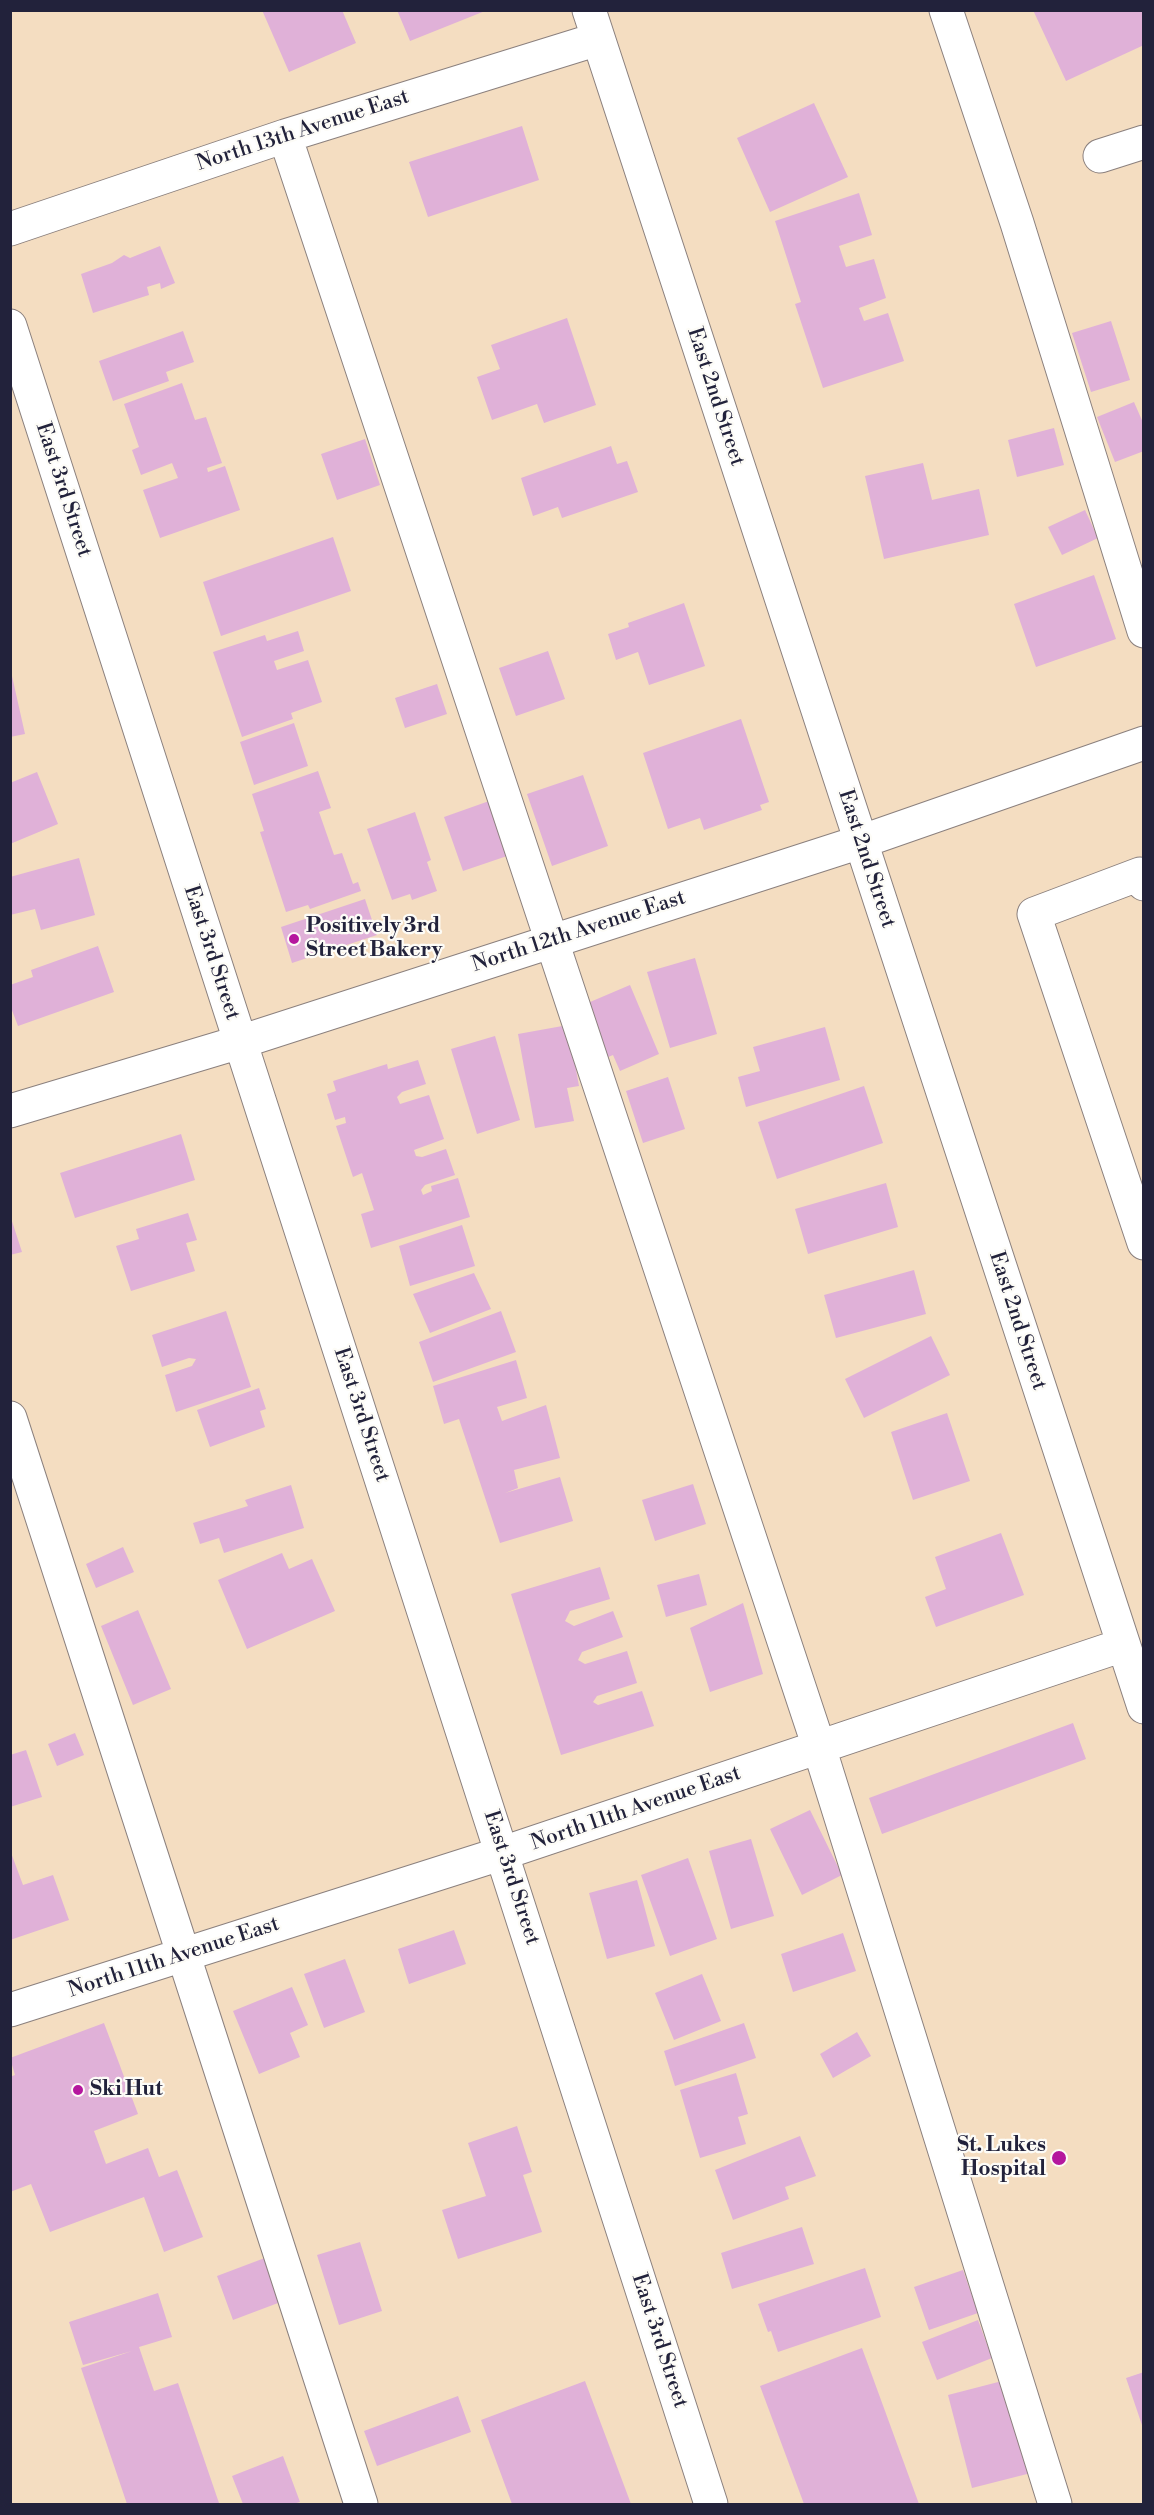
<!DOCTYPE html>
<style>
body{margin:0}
#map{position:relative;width:1154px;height:2515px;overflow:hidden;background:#f4ddc1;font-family:"Libre Bodoni",serif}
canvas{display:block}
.frame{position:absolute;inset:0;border:12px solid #22223b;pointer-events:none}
</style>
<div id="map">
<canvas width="1154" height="2515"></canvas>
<div class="frame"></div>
</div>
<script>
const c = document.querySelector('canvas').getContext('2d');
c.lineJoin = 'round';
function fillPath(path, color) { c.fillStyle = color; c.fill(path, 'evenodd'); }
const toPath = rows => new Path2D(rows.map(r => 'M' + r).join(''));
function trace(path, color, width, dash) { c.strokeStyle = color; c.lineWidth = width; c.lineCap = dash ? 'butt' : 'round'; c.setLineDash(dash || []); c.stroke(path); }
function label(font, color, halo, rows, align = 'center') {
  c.font = font + ' "Libre Bodoni",serif'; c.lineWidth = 4.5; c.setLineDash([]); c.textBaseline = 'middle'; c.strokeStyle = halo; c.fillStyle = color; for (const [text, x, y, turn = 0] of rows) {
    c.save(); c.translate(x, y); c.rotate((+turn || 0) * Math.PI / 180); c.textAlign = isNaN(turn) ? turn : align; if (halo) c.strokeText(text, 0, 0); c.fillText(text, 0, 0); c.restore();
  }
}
const building = toPath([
 [262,10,342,10,356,43,289,72],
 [397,10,485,10,485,11,410,41],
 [1033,10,1144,10,1144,45,1066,81],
 [814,103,848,177,770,212,737,138],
 [522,126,539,180,428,217,409,162],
 [859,193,872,235,839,246,846,267,874,259,886,298,859,308,864,321,888,313,904,361,823,388,795,304,801,302,775,221],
 [160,246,175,283,161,289,160,283,147,287,149,295,93,313,81,274,112,263,124,255,130,258],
 [567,318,596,405,544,423,537,404,492,420,477,377,500,369,491,345],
 [1111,321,1130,380,1091,392,1072,333],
 [183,331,194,362,166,372,169,381,113,401,99,361],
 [182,383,195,420,206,417,222,463,207,468,208,472,225,466,240,510,160,538,143,490,178,478,172,463,141,475,132,450,139,447,124,404],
 [1134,402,1144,425,1144,451,1115,462,1097,417],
 [1054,428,1064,465,1017,477,1008,440],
 [365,439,380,485,337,500,321,454],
 [611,446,617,464,627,461,638,492,562,518,558,507,533,516,521,478],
 [923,463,932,500,979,489,989,535,884,559,865,476],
 [1085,510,1098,538,1062,555,1048,527],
 [333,537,351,591,221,636,203,582],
 [1094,575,1116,639,1036,667,1014,604],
 [684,603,705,666,649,685,638,652,616,660,608,634,629,627,628,623],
 [298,631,304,651,274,661,277,670,308,660,322,702,291,713,293,719,242,737,213,652,265,635,267,641],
 [548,651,565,699,516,716,499,668],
 [10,676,12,676,25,734,10,737],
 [437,684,447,714,405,728,395,698],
 [741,719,769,802,760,805,762,810,704,830,700,818,668,829,643,753],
 [294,723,308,766,254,785,240,742],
 [318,771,331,808,319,812,334,855,342,853,353,884,358,882,361,891,310,909,308,905,286,912,260,832,264,831,252,794],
 [37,772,58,824,10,844,10,783],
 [583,775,608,846,552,866,527,794],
 [492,800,510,855,463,871,444,817],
 [415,812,431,860,427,862,437,891,412,900,410,894,392,900,367,829],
 [79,858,95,915,41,930,35,909,10,915,10,877],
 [365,899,377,935,292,963,281,927],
 [98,946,114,992,18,1026,10,1005,10,985,33,977,31,970],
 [695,958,717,1034,670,1048,647,972],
 [630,985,659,1054,620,1071,613,1055,606,1058,583,1005],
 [568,1025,579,1086,567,1088,574,1121,535,1128,518,1034],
 [825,1027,840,1080,746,1107,738,1077,760,1071,753,1047],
 [495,1036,520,1120,477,1134,451,1049],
 [418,1060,426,1084,402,1092,397,1097,400,1104,429,1095,444,1139,414,1150,416,1156,422,1157,446,1149,455,1175,425,1185,421,1190,423,1195,432,1191,431,1186,458,1178,470,1217,371,1248,361,1214,374,1210,362,1173,353,1177,336,1126,346,1123,345,1117,335,1120,327,1094,336,1091,333,1081,387,1064,388,1069],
 [668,1077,685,1129,643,1143,626,1091],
 [864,1086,883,1143,777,1179,758,1122],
 [181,1134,195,1180,75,1218,60,1173],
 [886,1183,898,1227,808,1254,795,1209],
 [188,1213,197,1240,186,1243,195,1271,131,1291,116,1246,139,1239,136,1229],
 [10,1215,22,1252,10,1255],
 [462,1225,475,1266,410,1286,399,1246],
 [914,1270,926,1314,836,1338,824,1295],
 [474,1273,491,1309,430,1333,413,1294],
 [226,1311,251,1387,176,1412,165,1375,192,1366,196,1359,189,1358,162,1367,152,1335],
 [501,1311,516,1352,433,1382,419,1342],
 [931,1336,950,1375,864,1418,845,1379],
 [516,1360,527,1398,497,1407,502,1421,546,1405,560,1458,514,1470,518,1488,505,1493,560,1477,573,1521,500,1543,459,1419,444,1424,433,1386],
 [259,1388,266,1409,260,1411,265,1427,210,1447,197,1410],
 [947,1413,970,1481,913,1500,891,1432],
 [693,1484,706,1524,655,1541,642,1500],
 [291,1485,304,1528,224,1553,219,1538,200,1544,193,1523,248,1506,245,1500],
 [1001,1533,1024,1595,936,1627,925,1597,946,1589,935,1557],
 [123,1547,134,1572,96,1588,86,1564],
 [282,1553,289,1569,312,1559,335,1611,247,1649,218,1580],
 [600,1567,610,1599,570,1611,565,1621,574,1626,613,1611,623,1637,582,1652,578,1660,585,1664,627,1651,637,1683,597,1696,593,1702,598,1705,642,1691,654,1726,561,1755,511,1594],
 [699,1574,707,1605,666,1617,657,1585],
 [743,1603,763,1674,710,1692,690,1628],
 [138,1610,171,1689,133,1705,101,1626],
 [1073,1723,1086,1759,882,1834,869,1798],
 [75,1733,84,1755,57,1766,48,1744],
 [26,1750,42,1797,10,1807,10,1755],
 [810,1810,842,1875,802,1895,770,1829],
 [751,1839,774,1916,731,1929,709,1851],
 [10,1850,23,1885,53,1875,69,1920,10,1940],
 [688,1858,717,1939,670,1956,641,1875],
 [637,1880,655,1946,607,1959,589,1893],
 [454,1930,466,1964,409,1984,398,1949],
 [843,1933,856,1971,793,1992,781,1954],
 [345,1959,365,2012,324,2028,304,1974],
 [702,1974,721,2021,674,2040,655,1993],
 [292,1987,308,2025,290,2033,300,2057,259,2074,233,2011],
 [104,2023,138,2114,94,2131,106,2164,148,2148,159,2177,177,2170,203,2237,164,2252,144,2197,50,2232,31,2184,10,2192,10,2077,15,2075,10,2058],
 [744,2023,756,2058,675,2086,664,2051],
 [857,2032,871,2056,833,2078,820,2054],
 [736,2073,748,2114,738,2117,746,2144,700,2158,680,2090],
 [517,2126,532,2172,523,2175,542,2232,458,2259,442,2210,486,2196,468,2143],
 [800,2136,816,2176,785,2187,789,2199,733,2220,715,2170],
 [802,2227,814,2264,732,2289,721,2253],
 [360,2242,382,2311,339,2325,317,2255],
 [270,2256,286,2300,233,2320,217,2276],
 [865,2268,881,2317,778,2352,771,2331,768,2332,758,2304],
 [963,2270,978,2313,929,2330,914,2287],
 [158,2293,172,2337,139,2347,154,2391,178,2383,219,2503,216,2504,127,2504,81,2368,132,2351,83,2365,69,2322],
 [978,2320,992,2358,937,2380,922,2342],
 [862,2348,919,2504,804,2504,760,2386],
 [1144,2372,1144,2428,1143,2428,1126,2378],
 [1006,2380,1031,2473,972,2488,948,2395],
 [585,2381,631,2504,512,2504,481,2420],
 [458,2396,471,2432,377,2466,364,2431],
 [283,2456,300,2502,293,2504,243,2504,232,2476]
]);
const minor = toPath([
 [589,10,1144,1707],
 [946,10,1017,223,1144,631],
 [285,136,819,1747,1055,2504],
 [1100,156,1144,142],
 [10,229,285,136,598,39],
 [10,326,711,2504],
 [1144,884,1140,874,1034,914,1144,1243],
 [10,1111,240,1042,860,842,1144,743],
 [10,1418,361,2504],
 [10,2010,503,1853,1123,1645]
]);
const markers = [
 [294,939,6,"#b5179e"],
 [78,2090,6,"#b5179e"],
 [1059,2158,8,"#b5179e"]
];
const streetNames = [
 ["North 13th Avenue East",303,131,-18],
 ["East 2nd Street",715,397,72],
 ["East 3rd Street",63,490,72],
 ["East 2nd Street",866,859,72],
 ["North 12th Avenue East",579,932,-18],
 ["East 3rd Street",211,953,72],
 ["East 2nd Street",1017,1321,72],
 ["East 3rd Street",361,1415,72],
 ["North 11th Avenue East",636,1809,-19],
 ["East 3rd Street",511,1878,72],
 ["North 11th Avenue East",174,1958,-18],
 ["East 3rd Street",659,2341,72]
];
const poiNames = [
 ["Positively 3rd",306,927],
 ["Street Bakery",306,951],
 ["Ski Hut",90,2090],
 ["St. Lukes",1046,2146,"right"],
 ["Hospital",1046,2170,"right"]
];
fillPath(building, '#e0b1d8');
trace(minor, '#8b807e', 35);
trace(minor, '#fff', 33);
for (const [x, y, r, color] of markers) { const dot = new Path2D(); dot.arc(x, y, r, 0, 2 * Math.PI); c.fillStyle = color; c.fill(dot); trace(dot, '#fdfcf7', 2); }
label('21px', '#22223b', '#fdfcf7', streetNames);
label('bold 21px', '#22223b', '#fdfcf7', poiNames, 'left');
</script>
